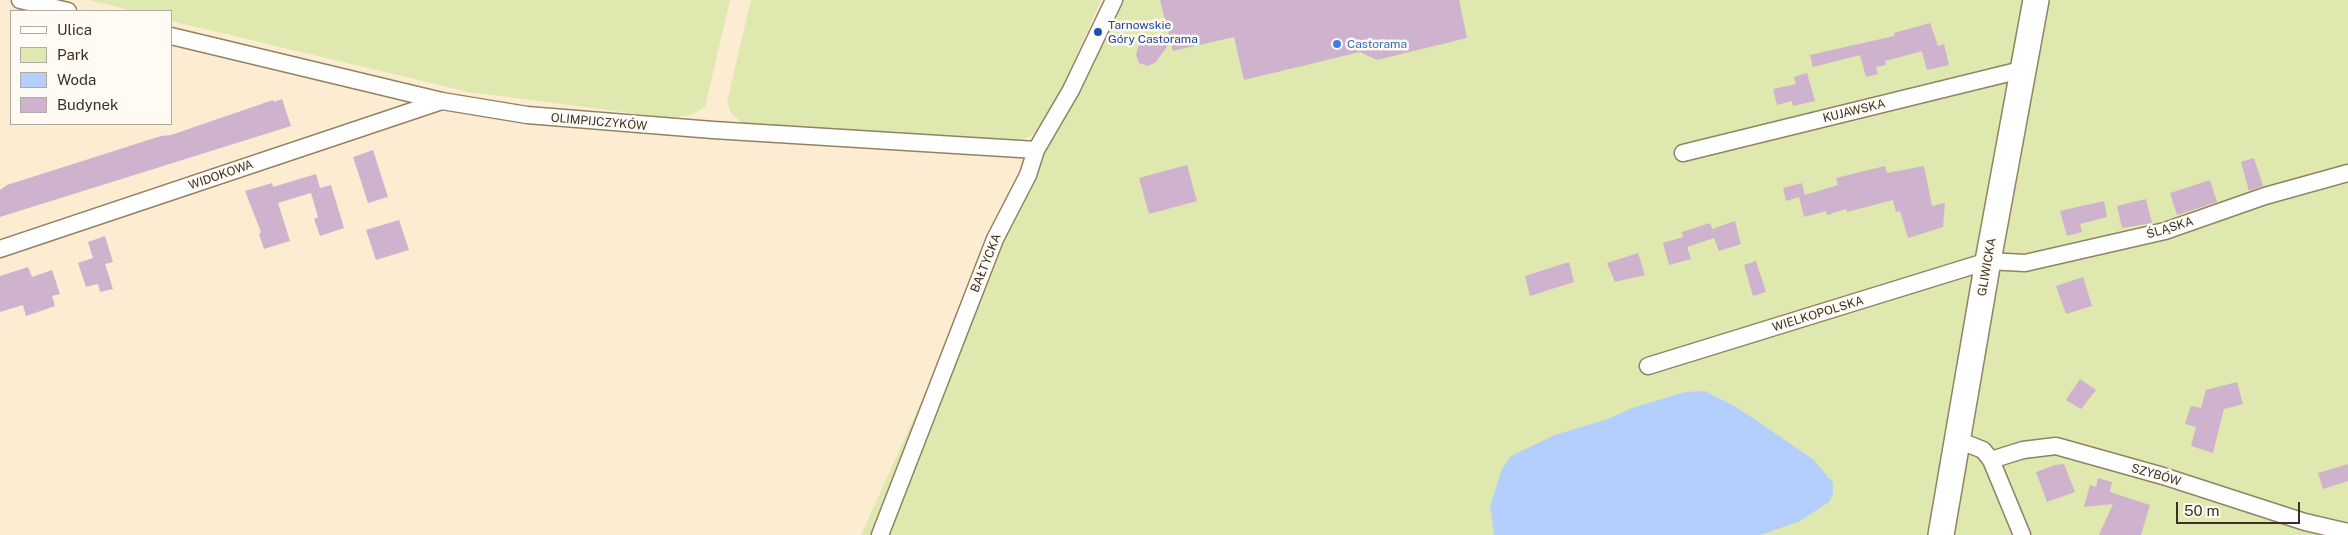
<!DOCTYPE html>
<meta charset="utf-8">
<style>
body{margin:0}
#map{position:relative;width:2348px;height:535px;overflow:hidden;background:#fcecd1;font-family:"Public Sans",sans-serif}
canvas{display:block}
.legend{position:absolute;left:10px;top:10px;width:162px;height:115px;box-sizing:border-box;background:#fffbf4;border:1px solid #b0aaa1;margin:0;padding:6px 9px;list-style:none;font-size:15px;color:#393124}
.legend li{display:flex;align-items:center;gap:10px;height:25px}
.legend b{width:25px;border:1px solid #b0aaa1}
.scale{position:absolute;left:2176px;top:502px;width:124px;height:22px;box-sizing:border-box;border:2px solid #393124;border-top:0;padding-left:6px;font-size:15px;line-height:18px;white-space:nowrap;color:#393124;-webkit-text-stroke:4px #fffbf4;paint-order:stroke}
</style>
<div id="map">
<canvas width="2348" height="535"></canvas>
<ul class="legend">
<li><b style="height:6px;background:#fff"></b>Ulica</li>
<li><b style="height:14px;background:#dee8af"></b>Park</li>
<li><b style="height:14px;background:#b5cffc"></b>Woda</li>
<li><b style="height:14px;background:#cfb2ce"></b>Budynek</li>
</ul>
<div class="scale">50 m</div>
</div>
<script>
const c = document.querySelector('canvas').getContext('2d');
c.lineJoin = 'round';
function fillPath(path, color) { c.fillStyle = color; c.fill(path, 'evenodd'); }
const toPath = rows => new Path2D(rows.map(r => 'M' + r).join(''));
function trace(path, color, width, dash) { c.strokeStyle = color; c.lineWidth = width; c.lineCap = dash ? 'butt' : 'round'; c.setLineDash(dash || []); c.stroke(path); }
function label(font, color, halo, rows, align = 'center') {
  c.font = font + ' "Public Sans",sans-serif'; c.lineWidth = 5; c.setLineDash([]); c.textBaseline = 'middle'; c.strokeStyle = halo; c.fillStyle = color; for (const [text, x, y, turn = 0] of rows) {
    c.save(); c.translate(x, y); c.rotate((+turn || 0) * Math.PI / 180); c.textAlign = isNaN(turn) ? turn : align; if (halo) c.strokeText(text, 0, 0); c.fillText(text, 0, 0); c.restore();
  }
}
const green = toPath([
 [89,0,730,0,705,107,691,115,670,118,469,92,171,21,171,11,134,11],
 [751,0,1101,0,1048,120,1042,130,1022,140,1015,140,747,127,731,113,727,102],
 [1107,0,2348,0,2348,535,861,535,980,272]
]);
const water = toPath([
 [1705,391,1738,408,1814,460,1833,483,1833,494,1829,502,1798,522,1760,535,1494,535,1490,506,1502,469,1511,456,1555,435,1608,419,1632,408,1685,392]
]);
const building = toPath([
 [1160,0,1459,0,1467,38,1377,60,1360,52,1244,80,1234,37,1173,51],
 [1930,23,1938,46,1944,44,1949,65,1927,70,1922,51,1885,61,1886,65,1876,67,1878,74,1866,77,1860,55,1813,67,1810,55,1894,36,1894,33],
 [1148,42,1168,45,1156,62,1148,66,1139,63,1136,54,1139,45],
 [1807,73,1815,101,1793,106,1792,101,1777,105,1773,89,1796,84,1794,77],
 [282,99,291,126,0,217,0,190,7,185,161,136,171,135,273,100,274,102],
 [373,150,388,197,368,203,353,157],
 [2254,158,2263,186,2249,191,2241,162],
 [1187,165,1197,201,1149,214,1139,178],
 [1885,166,1887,173,1924,166,1932,206,1945,203,1943,227,1908,238,1900,211,1896,212,1893,200,1847,212,1846,209,1827,215,1826,211,1804,217,1799,197,1786,201,1783,188,1802,183,1805,195,1838,185,1836,178],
 [316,174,320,188,331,185,344,228,320,236,314,219,318,217,311,193,278,203,290,241,264,249,259,234,261,232,245,191,272,183,273,187],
 [2210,180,2217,202,2177,215,2170,193],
 [2146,199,2152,223,2122,228,2117,206],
 [2104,201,2107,217,2080,224,2082,232,2067,236,2060,211],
 [399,220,409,250,376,260,366,230],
 [1735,221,1741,244,1719,251,1714,238,1687,247,1691,259,1669,265,1663,243,1683,237,1682,232,1710,223,1712,229],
 [105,236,113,262,105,264,113,289,100,292,98,284,86,287,78,263,93,258,88,242],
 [1638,253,1645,275,1615,282,1607,263],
 [1756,261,1766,292,1753,296,1744,265],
 [1569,262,1574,282,1530,296,1525,276],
 [28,267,32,277,52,270,60,294,52,296,55,306,26,316,23,305,0,312,0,276],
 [2083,277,2092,306,2066,314,2056,286],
 [2080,379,2096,390,2081,409,2066,400],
 [2237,382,2243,404,2224,409,2213,453,2191,446,2196,427,2185,424,2191,406,2201,408,2206,390],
 [2064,464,2075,492,2047,502,2036,472,2055,465],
 [2348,464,2348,481,2323,489,2318,473],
 [2098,478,2112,482,2110,492,2150,505,2141,535,2099,535,2113,504,2084,507,2090,485,2096,487]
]);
const minor = toPath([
 [20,0,68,11],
 [171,36,442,101,527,115,713,130,1036,150],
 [1683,153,2025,69],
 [0,249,442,101],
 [1648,366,1988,261,2025,263,2165,231,2265,196,2348,173],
 [1958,440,1983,450,1991,460,2022,535],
 [1991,460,2023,450,2056,446,2163,476,2305,522,2348,532],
 [880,535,995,239,1028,175,1036,150,1071,90,1114,0]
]);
const primary = toPath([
 [1941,535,1988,261,2036,0]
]);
const markers = [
 [1098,32,5,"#1a4fb4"],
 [1337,44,5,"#3f7fe0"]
];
const transitNames = [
 ["Tarnowskie",1108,25],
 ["Góry Castorama",1108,39]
];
const shopNames = [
 ["Castorama",1347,44]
];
const streetNames = [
 ["KUJAWSKA",1854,111,-14],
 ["OLIMPIJCZYKÓW",599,122,5],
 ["WIDOKOWA",221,175,-19],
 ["ŚLĄSKA",2170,228,-17],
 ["BAŁTYCKA",986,263,-68],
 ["GLIWICKA",1987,267,-80],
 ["WIELKOPOLSKA",1818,314,-17],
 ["SZYBÓW",2156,475,16]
];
fillPath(green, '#dee8af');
fillPath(water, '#b5cffc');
fillPath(building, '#cfb2ce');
trace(minor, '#938162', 19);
trace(primary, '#938162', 28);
trace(minor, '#fff', 16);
trace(primary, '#fff', 25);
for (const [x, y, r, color] of markers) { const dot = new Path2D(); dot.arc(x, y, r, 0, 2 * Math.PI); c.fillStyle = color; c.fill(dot); trace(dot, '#fffbf4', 2); }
label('12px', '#164399', '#fffbf4', transitNames, 'left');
label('12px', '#366cbe', '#fffbf4', shopNames, 'left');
label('12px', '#393124', '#fffbf4', streetNames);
</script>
